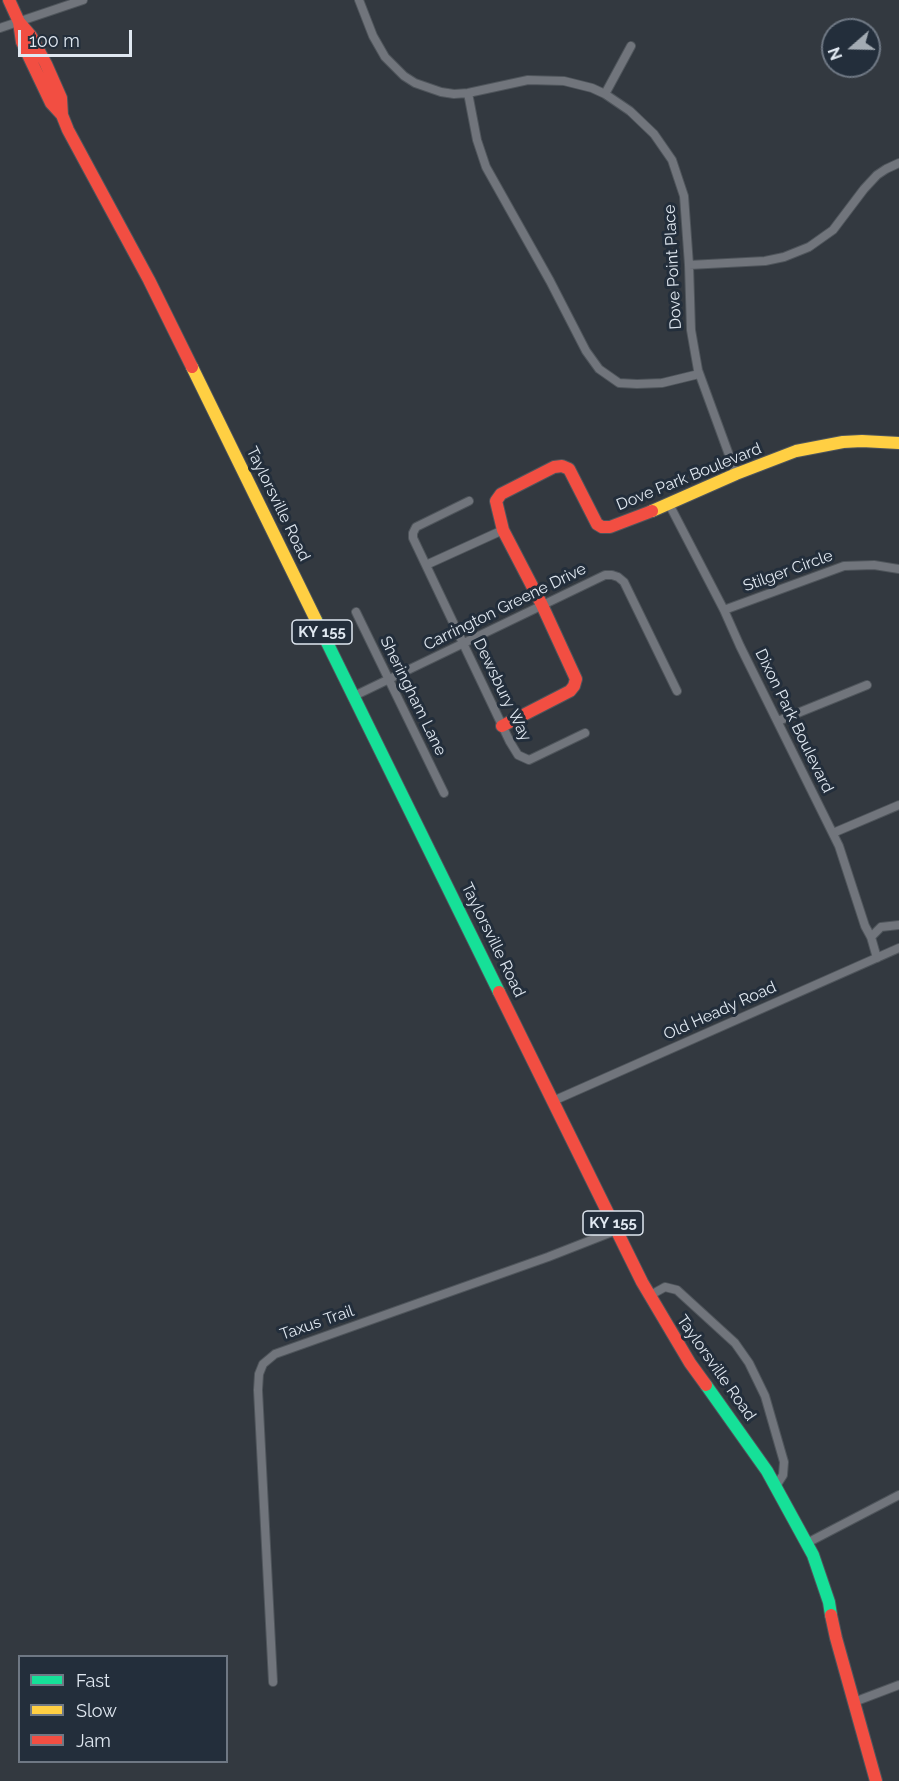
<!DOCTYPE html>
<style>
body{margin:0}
#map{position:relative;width:899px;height:1781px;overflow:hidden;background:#333940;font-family:Raleway,sans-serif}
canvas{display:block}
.legend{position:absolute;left:18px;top:1655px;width:210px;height:108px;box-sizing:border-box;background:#232e3b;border:2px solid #6f7884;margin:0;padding:8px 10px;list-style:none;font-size:18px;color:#e0e8f1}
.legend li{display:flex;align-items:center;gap:12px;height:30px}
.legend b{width:30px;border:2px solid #6f7884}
.north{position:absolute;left:821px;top:18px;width:60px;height:60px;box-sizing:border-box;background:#232e3b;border:2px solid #6f7884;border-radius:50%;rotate:250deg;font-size:16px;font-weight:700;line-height:24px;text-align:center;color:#e0e8f1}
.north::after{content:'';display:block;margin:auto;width:21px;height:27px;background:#a3abb3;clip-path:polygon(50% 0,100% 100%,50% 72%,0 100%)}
.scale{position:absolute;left:18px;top:30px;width:114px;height:27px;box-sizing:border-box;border:3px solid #e0e8f1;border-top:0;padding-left:8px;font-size:18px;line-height:21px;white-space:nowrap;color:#e0e8f1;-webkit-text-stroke:4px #232e3b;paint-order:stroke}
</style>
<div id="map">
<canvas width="899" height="1781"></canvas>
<ul class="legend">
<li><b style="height:8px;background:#16e098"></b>Fast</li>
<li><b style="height:8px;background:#ffcf43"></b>Slow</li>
<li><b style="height:8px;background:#f24e42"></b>Jam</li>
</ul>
<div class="north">N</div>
<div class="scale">100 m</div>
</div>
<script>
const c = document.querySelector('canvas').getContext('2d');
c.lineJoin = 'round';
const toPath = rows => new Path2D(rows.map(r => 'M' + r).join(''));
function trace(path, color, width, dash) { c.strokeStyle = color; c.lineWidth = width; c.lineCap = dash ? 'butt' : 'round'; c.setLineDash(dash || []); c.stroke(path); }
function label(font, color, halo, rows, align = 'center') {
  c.font = font + ' Raleway,sans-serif'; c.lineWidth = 6; c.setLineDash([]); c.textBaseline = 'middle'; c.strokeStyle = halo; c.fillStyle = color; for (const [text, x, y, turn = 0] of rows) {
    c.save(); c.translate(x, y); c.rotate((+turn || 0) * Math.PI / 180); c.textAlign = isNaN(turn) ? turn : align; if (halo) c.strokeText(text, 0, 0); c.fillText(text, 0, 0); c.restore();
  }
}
const street = toPath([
 [359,0,373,36,385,57,404,76,415,83,441,92,454,94,468,93,528,80,564,81,592,88,605,94,630,111,654,134,672,160,684,196,689,265,691,330,698,370,736,474],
 [0,28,83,0],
 [468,93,477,140,486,167,550,281,586,351,599,369,619,383,637,384,662,383,699,374],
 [605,94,631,46],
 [689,265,765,261,784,257,809,247,833,230,864,189,877,175,886,169,899,163],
 [469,501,416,527,413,533,413,538,510,742,518,755,529,760,585,733],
 [669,504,724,610,740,646,839,846,865,926,871,937,877,958],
 [426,565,503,530],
 [724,610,844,566,874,565,899,569],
 [356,612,444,793],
 [354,696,605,575,612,575,618,577,624,582,677,691],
 [778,721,867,685],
 [833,833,899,805],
 [871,937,881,927,899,925],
 [553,1101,899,948],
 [649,1296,665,1287,677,1290,735,1343,749,1363,765,1396,784,1462,783,1475,776,1486],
 [807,1543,899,1495],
 [273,1682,258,1390,259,1374,263,1364,275,1354,548,1257,617,1230],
 [854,1702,899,1685]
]);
const fast = toPath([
 [316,620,499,992],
 [706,1385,767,1471,813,1555,829,1602,831,1615]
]);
const slow = toPath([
 [192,367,316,620],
 [652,511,736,474,796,451,843,442,862,441,899,443]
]);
const jam = toPath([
 [9,0,19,22,31,36,46,64,61,98,62,115],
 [19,22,22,42,51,103,62,115,68,130,149,280,192,367],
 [502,726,570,691,574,686,576,679,542,605,503,530,496,501,501,494,554,467,562,466,569,469,597,524,602,527,610,527,652,511],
 [499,992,642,1282,690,1363,706,1385],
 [831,1615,836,1638,876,1781]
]);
const shields = [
 [322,632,60],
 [613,1223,60]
];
const shieldNames = [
 ["KY 155",322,632],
 ["KY 155",613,1223]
];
const streetNames = [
 ["Dove Point Place",673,267,-93],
 ["Dove Park Boulevard",689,477,-22],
 ["Taylorsville Road",278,504,64],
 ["Stilger Circle",788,571,-20],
 ["Carrington Greene Drive",505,607,-26],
 ["Dewsbury Way",502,690,64],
 ["Sheringham Lane",413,696,64],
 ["Dixon Park Boulevard",794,721,64],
 ["Taylorsville Road",493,940,64],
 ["Old Heady Road",720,1011,-24],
 ["Taxus Trail",317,1323,-19],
 ["Taylorsville Road",716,1368,55]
];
trace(street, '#4f555b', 10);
trace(fast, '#4f555b', 14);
trace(slow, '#4f555b', 14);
trace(jam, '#4f555b', 14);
trace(street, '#71757c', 8);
trace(fast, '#16e098', 12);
trace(slow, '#ffcf43', 12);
trace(jam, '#f24e42', 12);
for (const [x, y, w] of shields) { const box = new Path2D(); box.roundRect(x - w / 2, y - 12, w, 24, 4.5); c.fillStyle = '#232e3b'; c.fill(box); trace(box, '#e0e8f1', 1.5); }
label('bold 15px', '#e0e8f1', null, shieldNames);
label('16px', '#e0e8f1', '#232e3b', streetNames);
</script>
